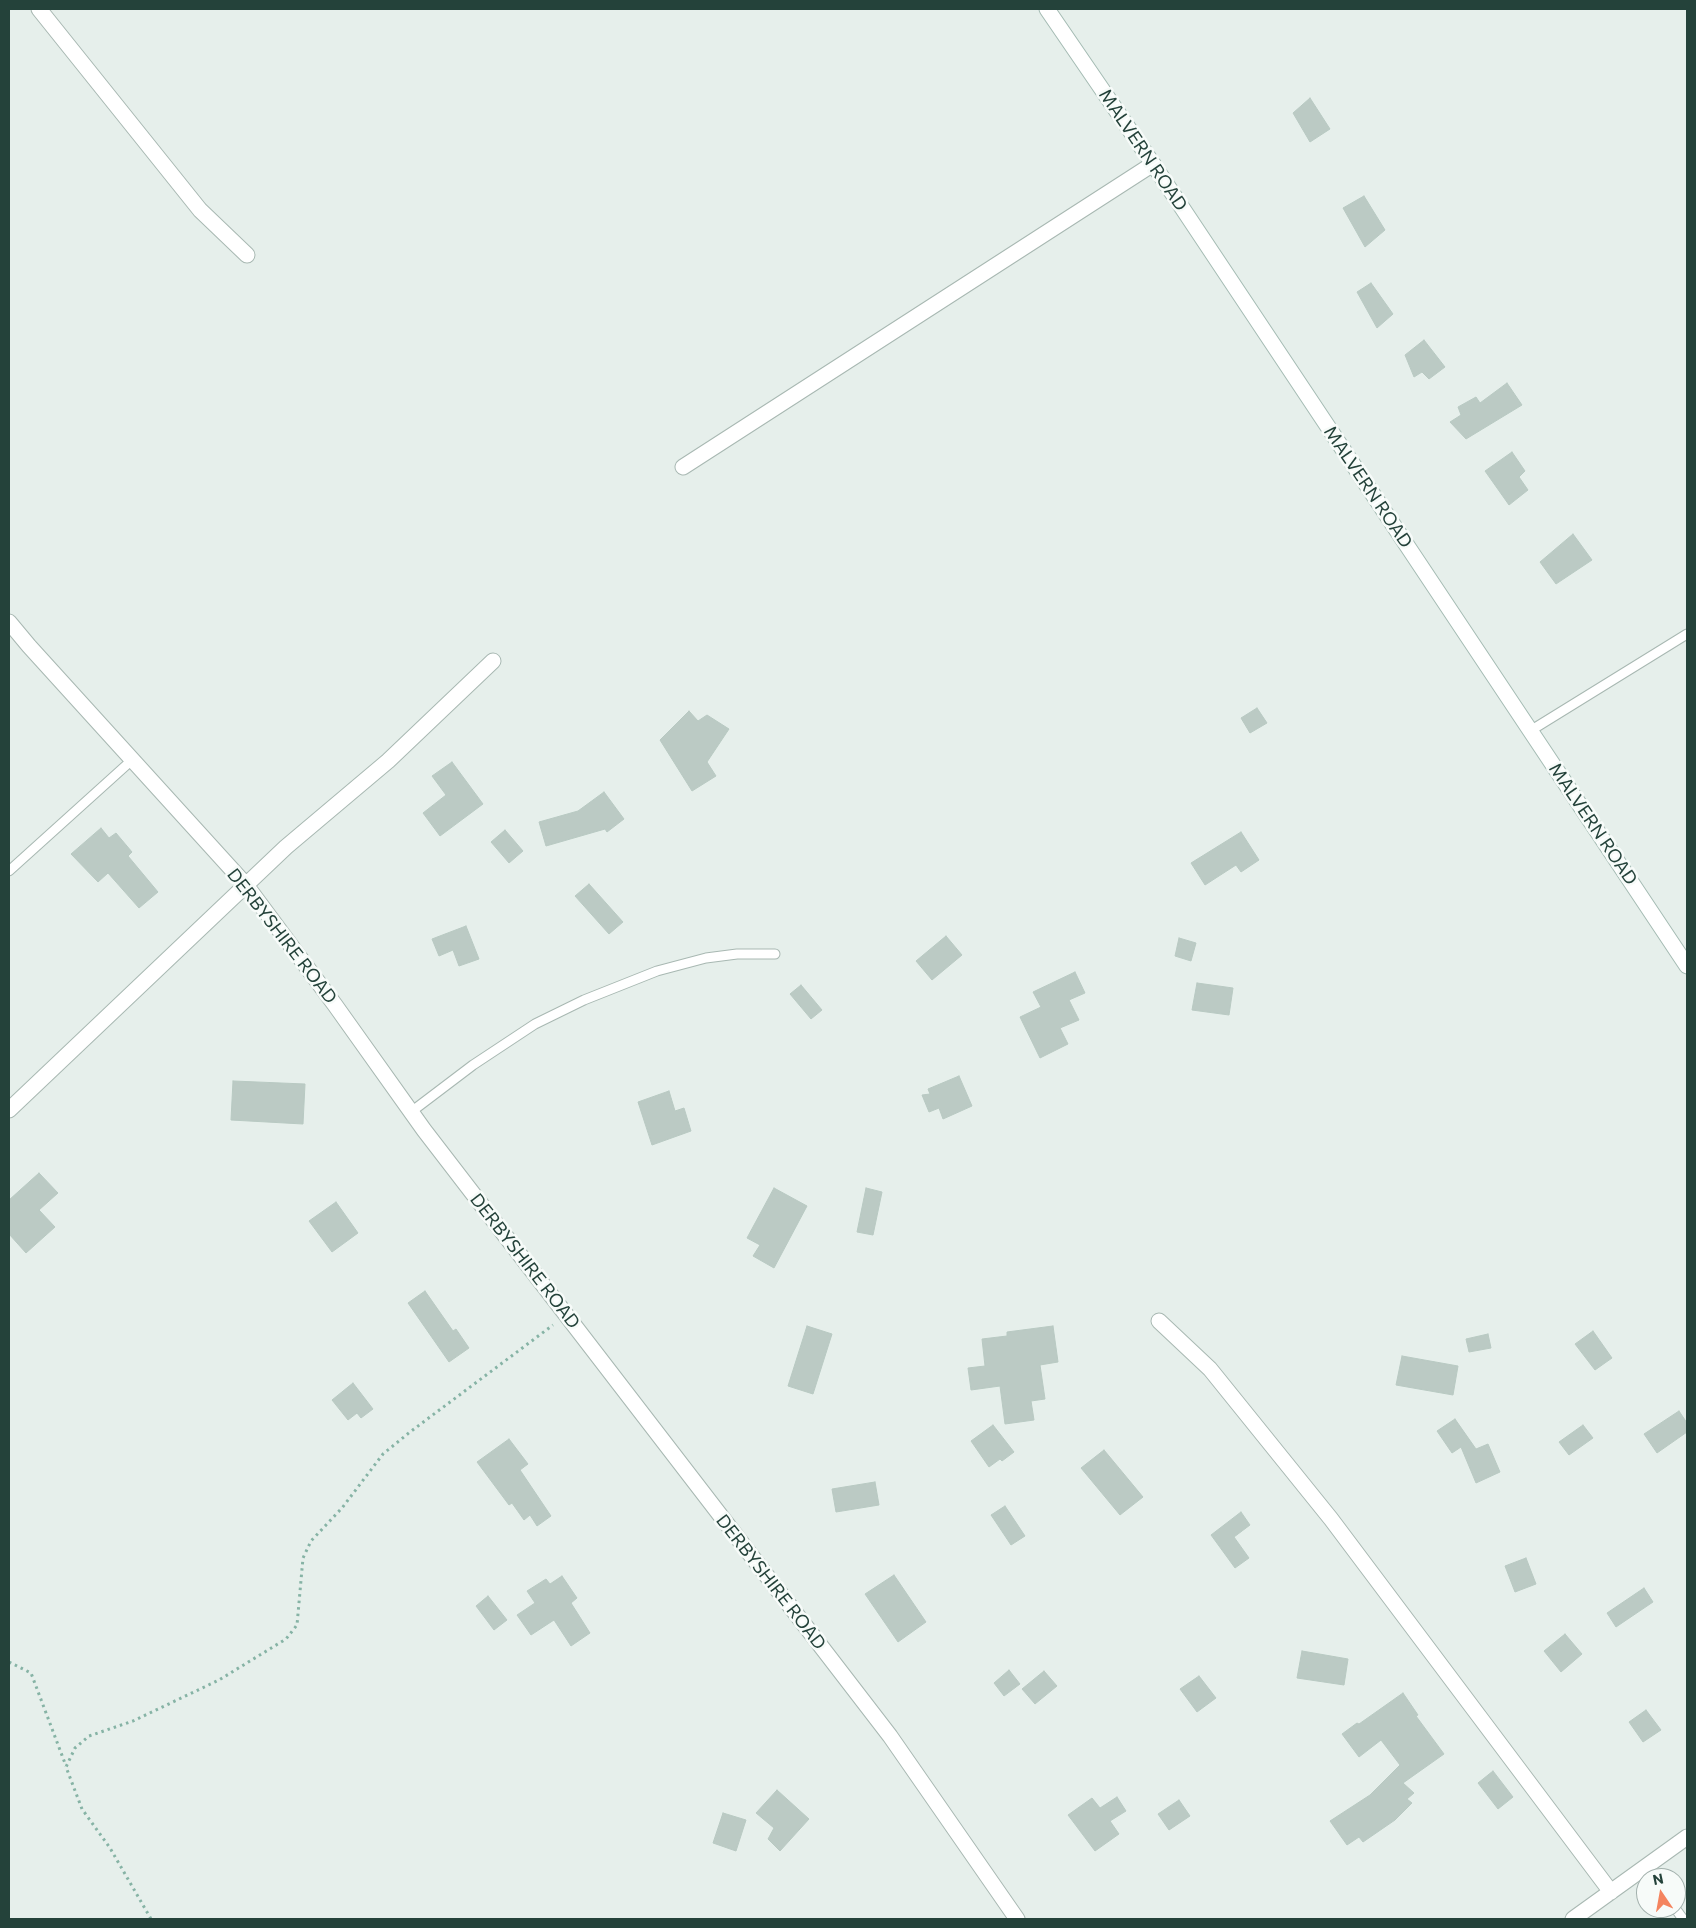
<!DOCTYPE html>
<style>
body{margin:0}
#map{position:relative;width:1696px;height:1928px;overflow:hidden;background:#e6efeb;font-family:Commissioner,sans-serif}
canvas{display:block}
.frame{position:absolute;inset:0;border:10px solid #24423a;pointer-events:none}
.north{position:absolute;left:1636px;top:1868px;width:50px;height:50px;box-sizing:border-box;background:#f7fbf9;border:1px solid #a3b1ad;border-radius:50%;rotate:348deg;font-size:14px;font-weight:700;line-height:20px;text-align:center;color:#24423a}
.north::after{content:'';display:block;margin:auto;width:18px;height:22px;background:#f4845f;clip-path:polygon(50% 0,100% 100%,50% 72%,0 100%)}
</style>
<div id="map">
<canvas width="1696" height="1928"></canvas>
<div class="frame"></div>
<div class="north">N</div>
</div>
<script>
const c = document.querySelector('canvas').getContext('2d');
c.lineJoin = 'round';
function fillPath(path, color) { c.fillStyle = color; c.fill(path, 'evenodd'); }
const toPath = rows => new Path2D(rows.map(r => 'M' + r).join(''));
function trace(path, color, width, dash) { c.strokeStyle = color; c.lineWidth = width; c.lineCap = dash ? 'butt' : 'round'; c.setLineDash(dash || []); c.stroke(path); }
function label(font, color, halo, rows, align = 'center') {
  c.font = font + ' Commissioner,sans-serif'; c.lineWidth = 5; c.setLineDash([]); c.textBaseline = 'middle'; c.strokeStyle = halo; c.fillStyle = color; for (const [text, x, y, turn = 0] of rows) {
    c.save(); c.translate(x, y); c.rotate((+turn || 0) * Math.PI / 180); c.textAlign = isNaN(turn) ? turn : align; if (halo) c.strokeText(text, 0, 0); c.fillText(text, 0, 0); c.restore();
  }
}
const building = toPath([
 [1310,98,1330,129,1310,142,1293,113,1310,98],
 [1364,196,1385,230,1365,247,1343,208,1364,196],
 [1371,283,1393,314,1377,328,1357,292,1371,283],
 [1424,340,1445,367,1429,379,1422,372,1414,377,1405,355,1424,340],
 [1507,383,1522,405,1466,439,1450,422,1461,415,1458,407,1476,397,1480,403,1507,383],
 [1512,452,1525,471,1519,477,1528,490,1509,505,1485,471,1512,452],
 [1573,534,1592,560,1556,584,1540,562,1573,534],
 [1257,708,1267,723,1250,733,1241,718,1257,708],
 [689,711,698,721,707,715,729,729,707,762,716,776,692,791,660,740,689,711],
 [452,762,483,804,440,836,423,813,446,795,432,776,452,762],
 [604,792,624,819,607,832,605,829,546,846,539,822,578,811,604,792],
 [101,828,109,838,116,833,132,852,128,856,158,892,139,908,108,873,98,882,71,854,101,828],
 [505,830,523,851,509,863,491,842,505,830],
 [1241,832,1259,860,1241,872,1236,865,1205,885,1191,863,1241,832],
 [589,884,623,922,609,934,575,896,589,884],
 [466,926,479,959,459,966,453,950,439,956,432,939,466,926],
 [946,936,962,955,932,980,916,961,946,936],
 [1179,938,1196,943,1191,961,1175,956,1179,938],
 [1075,972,1085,993,1069,1000,1079,1020,1060,1028,1068,1044,1040,1058,1020,1017,1041,1007,1033,992,1075,972],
 [1197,983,1233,988,1229,1015,1192,1010,1197,983],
 [801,985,822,1010,811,1019,790,994,801,985],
 [959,1076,972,1106,943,1119,939,1108,929,1112,922,1095,930,1094,928,1089,959,1076],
 [233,1081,305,1084,303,1124,231,1120,233,1081],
 [669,1091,675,1111,684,1108,691,1131,652,1145,638,1102,669,1091],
 [39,1173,58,1193,39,1210,55,1227,26,1253,9,1234,9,1200,39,1173],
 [774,1188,807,1206,774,1268,753,1256,760,1245,747,1238,774,1188],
 [866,1188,882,1192,873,1235,857,1232,866,1188],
 [336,1202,358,1233,332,1252,309,1221,336,1202],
 [425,1291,453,1331,456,1329,469,1348,449,1362,408,1303,425,1291],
 [807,1326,832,1334,813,1394,788,1386,807,1326],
 [1053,1326,1058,1362,1040,1365,1045,1399,1031,1401,1034,1420,1005,1424,1000,1386,971,1390,968,1368,985,1366,982,1339,1007,1336,1007,1332,1053,1326],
 [1593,1331,1612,1358,1595,1370,1575,1344,1593,1331],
 [1488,1334,1491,1348,1469,1352,1466,1339,1488,1334],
 [1402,1356,1458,1366,1453,1395,1396,1385,1402,1356],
 [353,1383,373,1409,361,1418,357,1413,348,1420,332,1400,353,1383],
 [1679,1411,1687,1423,1687,1432,1657,1453,1644,1434,1679,1411],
 [1455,1419,1476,1449,1488,1444,1500,1472,1476,1483,1461,1447,1452,1453,1437,1431,1455,1419],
 [993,1425,1014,1452,1002,1461,1000,1459,989,1467,971,1441,993,1425],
 [1583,1425,1593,1438,1569,1455,1559,1442,1583,1425],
 [509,1439,528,1464,520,1470,551,1516,537,1526,530,1515,524,1520,512,1503,509,1505,477,1462,509,1439],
 [1104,1450,1143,1497,1120,1515,1081,1468,1104,1450],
 [875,1482,879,1505,836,1512,832,1489,875,1482],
 [1005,1506,1025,1536,1011,1545,991,1515,1005,1506],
 [1241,1512,1250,1525,1234,1537,1249,1558,1235,1568,1211,1535,1241,1512],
 [1526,1558,1536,1584,1515,1592,1505,1566,1526,1558],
 [894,1575,926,1622,898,1642,865,1594,894,1575],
 [562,1576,577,1598,571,1603,590,1633,571,1646,554,1620,531,1635,517,1615,535,1603,527,1591,546,1579,550,1584,562,1576],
 [1644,1588,1653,1602,1616,1627,1607,1613,1644,1588],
 [488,1596,507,1620,494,1630,476,1606,488,1596],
 [1565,1634,1582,1654,1561,1672,1544,1651,1565,1634],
 [1302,1651,1348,1659,1344,1685,1297,1678,1302,1651],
 [1009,1670,1020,1684,1004,1696,994,1683,1009,1670],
 [1044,1671,1057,1686,1035,1704,1022,1689,1044,1671],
 [1199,1676,1216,1698,1197,1712,1180,1689,1199,1676],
 [1403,1693,1418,1715,1416,1716,1444,1754,1403,1783,1414,1793,1407,1799,1412,1803,1395,1820,1363,1842,1359,1837,1347,1845,1330,1821,1370,1795,1400,1765,1381,1740,1359,1757,1342,1734,1357,1723,1359,1724,1403,1693],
 [1646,1710,1661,1730,1643,1742,1629,1722,1646,1710],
 [1493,1771,1513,1797,1498,1809,1478,1783,1493,1771],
 [777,1790,809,1819,780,1851,768,1839,774,1828,756,1813,777,1790],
 [1117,1797,1126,1811,1110,1821,1119,1834,1095,1851,1068,1815,1092,1798,1100,1808,1117,1797],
 [1179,1800,1190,1816,1169,1830,1158,1814,1179,1800],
 [723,1813,746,1820,736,1851,713,1843,723,1813]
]);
const path = toPath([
 [9,1662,31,1673,66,1766],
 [151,1919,110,1848,82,1809,66,1767,75,1748,89,1736,133,1721,219,1680,286,1639,297,1625,303,1558,311,1541,342,1508,383,1454,410,1432,553,1325]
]);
const service = toPath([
 [1530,731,1687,634],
 [9,871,132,760],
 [411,1112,473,1065,535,1024,584,1000,657,971,706,958,737,954,775,954],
 [1646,1867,1654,1878],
 [1675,1908,1683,1919]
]);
const minor = toPath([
 [39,9,200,210,247,255],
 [683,467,1153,164],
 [9,622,29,646,246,885,335,1005,424,1130,890,1736,1017,1919],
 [9,1110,286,847,388,761,493,661],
 [1159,1321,1210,1369,1331,1519,1611,1892],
 [1573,1919,1687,1837]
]);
const secondary = toPath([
 [1047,9,1153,164,1687,966]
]);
const streetNames = [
 ["MALVERN ROAD",1143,150,56],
 ["MALVERN ROAD",1368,487,56],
 ["MALVERN ROAD",1593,824,56],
 ["DERBYSHIRE ROAD",282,936,52],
 ["DERBYSHIRE ROAD",525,1261,52],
 ["DERBYSHIRE ROAD",771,1582,52]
];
fillPath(building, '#bbcac4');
trace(building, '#b8c9c2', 1);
trace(service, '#a8b8b2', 11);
trace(minor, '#a8b8b2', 17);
trace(secondary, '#a4bbb3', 17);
trace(path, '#86b3a5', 3, [2.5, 4]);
trace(service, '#fff', 9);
trace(minor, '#fff', 15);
trace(secondary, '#fff', 15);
label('18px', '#24423a', '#f7fbf9', streetNames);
</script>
